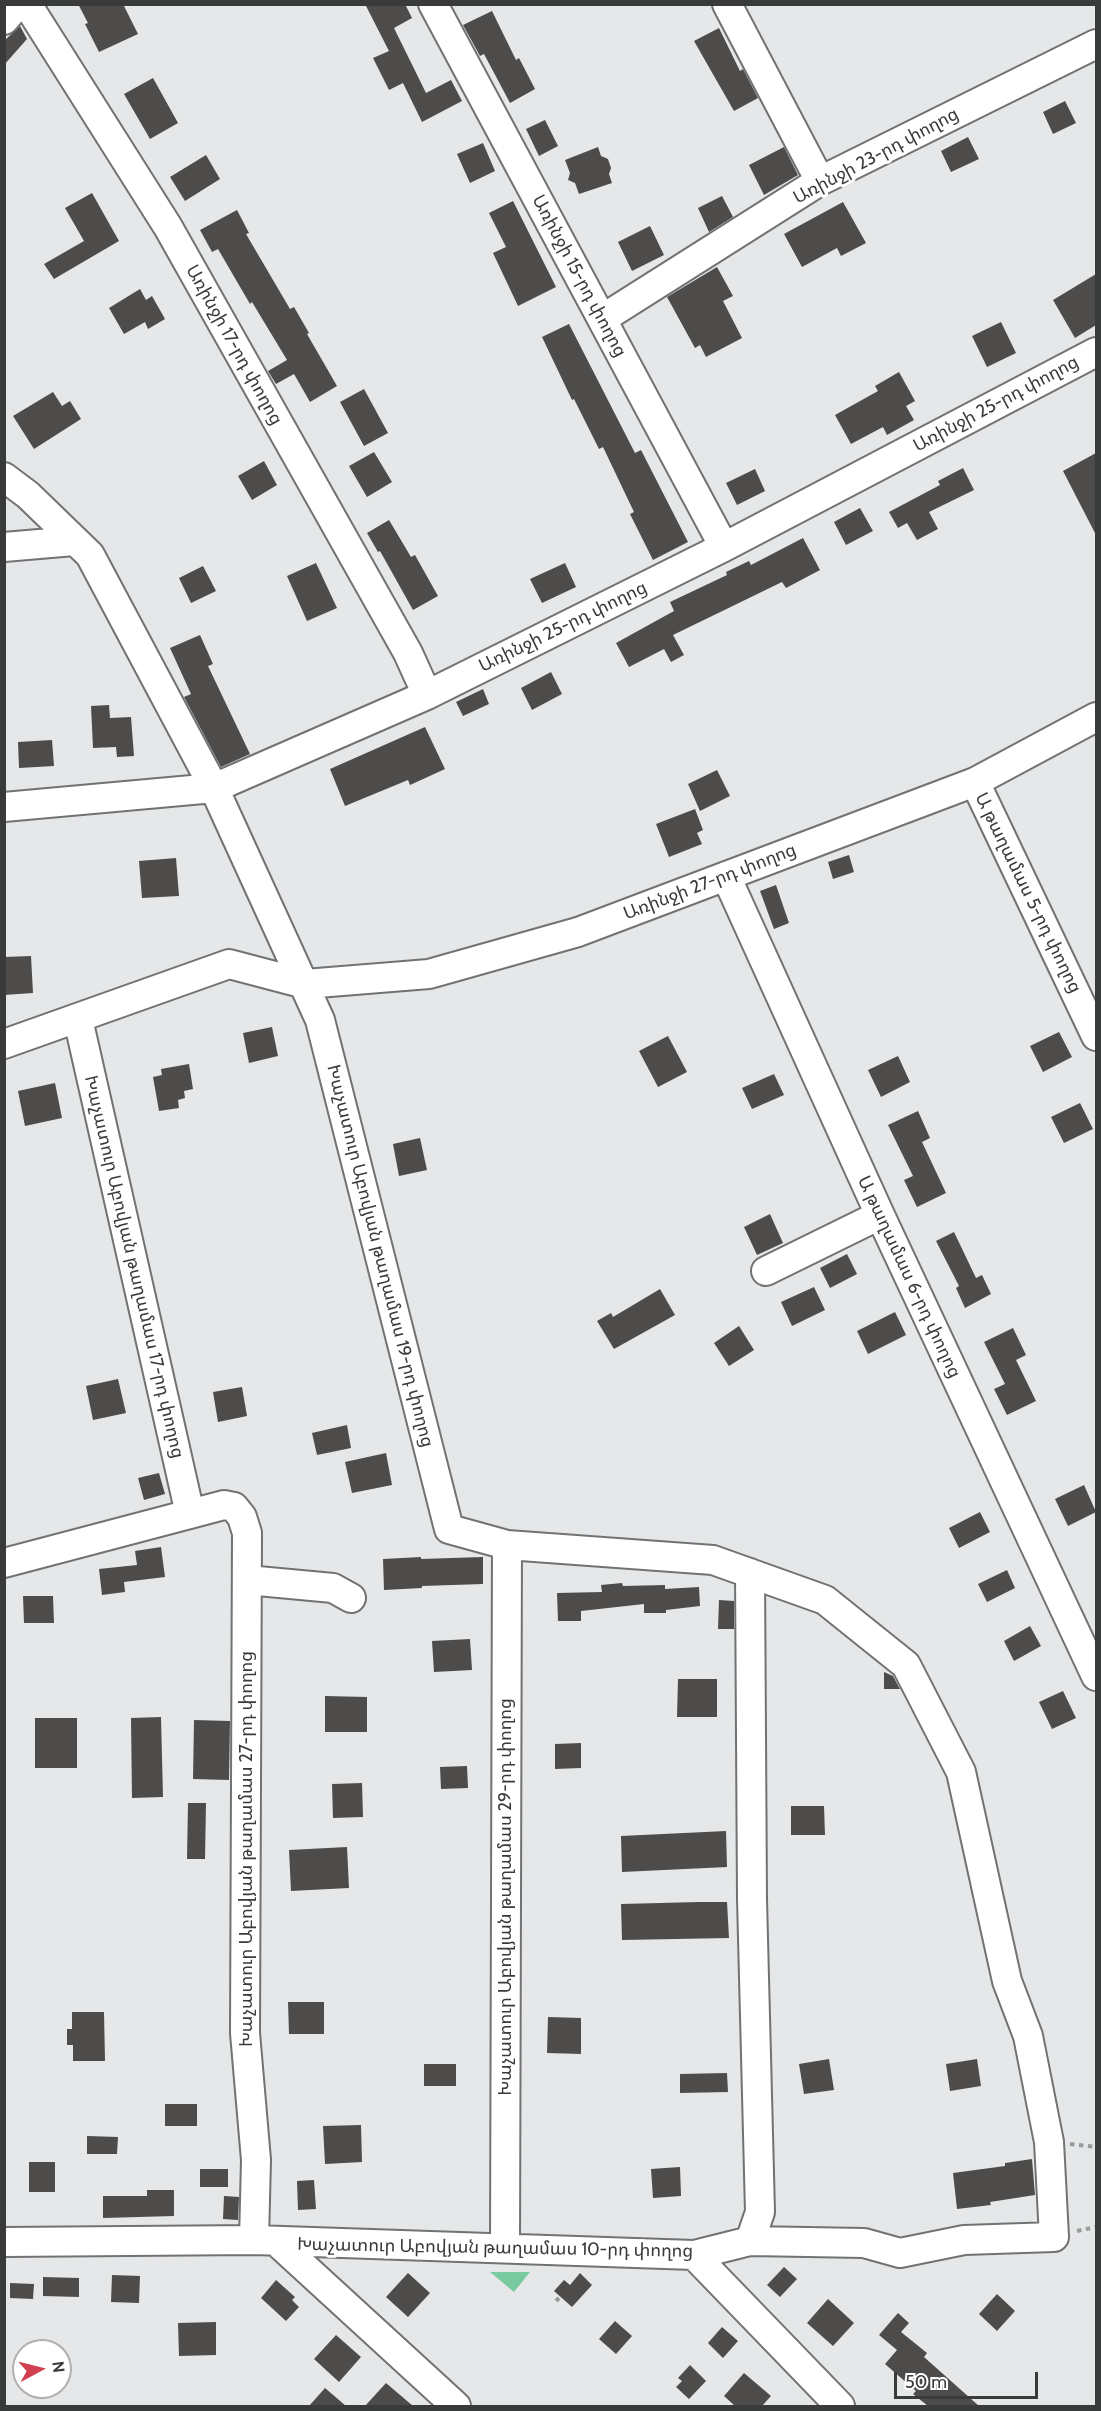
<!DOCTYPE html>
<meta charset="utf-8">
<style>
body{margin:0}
#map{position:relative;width:1101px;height:2411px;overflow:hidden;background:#e5e7e8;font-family:Cabin,sans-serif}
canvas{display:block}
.frame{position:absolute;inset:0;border:6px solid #393a3a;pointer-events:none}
.north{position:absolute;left:12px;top:2339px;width:60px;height:60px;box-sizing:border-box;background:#fff;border:2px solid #b0b0b0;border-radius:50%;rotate:83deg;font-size:16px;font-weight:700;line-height:24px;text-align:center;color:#393a3a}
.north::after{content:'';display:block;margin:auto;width:21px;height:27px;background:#d14051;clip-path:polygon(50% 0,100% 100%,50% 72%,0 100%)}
.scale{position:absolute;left:894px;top:2372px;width:144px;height:27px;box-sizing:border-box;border:3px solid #393a3a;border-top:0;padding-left:8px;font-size:18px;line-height:21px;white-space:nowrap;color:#393a3a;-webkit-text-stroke:4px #fff;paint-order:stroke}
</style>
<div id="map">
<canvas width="1101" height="2411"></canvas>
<div class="frame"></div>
<div class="north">N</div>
<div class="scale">50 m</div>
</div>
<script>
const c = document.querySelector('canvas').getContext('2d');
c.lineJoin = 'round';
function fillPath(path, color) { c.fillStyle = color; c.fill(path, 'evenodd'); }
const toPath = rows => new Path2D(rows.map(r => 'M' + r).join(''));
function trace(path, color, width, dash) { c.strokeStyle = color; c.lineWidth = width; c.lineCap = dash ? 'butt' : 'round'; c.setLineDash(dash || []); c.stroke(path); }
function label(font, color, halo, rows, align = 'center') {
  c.font = font + ' Cabin,"Noto Sans Armenian",sans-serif'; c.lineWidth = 6; c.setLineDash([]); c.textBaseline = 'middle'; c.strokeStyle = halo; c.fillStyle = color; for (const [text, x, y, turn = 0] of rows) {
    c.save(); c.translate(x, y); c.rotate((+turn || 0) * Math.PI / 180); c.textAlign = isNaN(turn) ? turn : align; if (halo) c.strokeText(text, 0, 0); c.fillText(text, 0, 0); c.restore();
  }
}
const green = toPath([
 [490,2272,530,2272,514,2292]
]);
const building = toPath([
 [78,4,123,4,138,34,99,52,85,24,88,23],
 [365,4,405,4,412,18,394,28,426,93,451,80,462,101,422,122,403,83,389,90,373,58,389,51],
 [492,11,516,60,519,58,535,89,510,103,484,54,480,56,463,25],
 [20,26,27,39,4,65,4,41],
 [719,28,740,71,743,69,758,98,734,111,694,41],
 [153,78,178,123,150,139,124,94],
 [1065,101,1076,123,1053,134,1043,112],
 [545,120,558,146,539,156,526,129],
 [968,137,979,159,951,172,941,151],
 [483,143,495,171,470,183,457,154],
 [598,147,601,156,608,159,611,168,609,174,612,183,579,194,575,183,568,180,570,173,565,160],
 [784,147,798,175,764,195,749,165],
 [206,155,220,179,185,201,170,177],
 [92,193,119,241,54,279,44,264,84,241,65,208],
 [722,196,733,217,709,232,698,208],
 [513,201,556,287,518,306,493,253,506,247,489,213],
 [843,202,866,243,841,256,837,248,802,267,784,234],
 [237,210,249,233,246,234,290,309,294,307,309,333,307,334,337,386,310,402,294,374,276,384,268,371,287,360,252,302,250,304,218,249,212,252,200,230],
 [650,226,664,255,632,271,618,242],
 [717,267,733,296,723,301,742,338,706,357,700,345,695,348,667,297],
 [1096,274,1096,325,1075,338,1053,300],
 [140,289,146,300,152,296,165,319,148,329,145,322,124,334,109,308],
 [1001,322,1016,353,987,367,972,336],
 [569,324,635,453,641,450,688,542,653,560,630,514,634,512,603,447,599,449,574,399,572,400,542,337],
 [899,372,915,401,906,406,914,420,887,435,883,427,851,444,835,415,878,391,875,386],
 [364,389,388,433,364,446,340,402],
 [53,392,62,406,70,401,81,419,34,449,13,416],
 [374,452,392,482,367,497,349,466],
 [1096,453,1096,535,1063,471],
 [264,461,277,485,252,500,238,476],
 [963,468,974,490,929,512,938,529,917,540,907,523,898,528,889,512,940,485,938,481],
 [755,469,765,491,737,505,726,483],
 [860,508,873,531,846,545,834,522],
 [389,520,411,557,415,555,438,596,413,610,380,551,378,552,367,533],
 [803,538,820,570,786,588,782,582,673,635,684,655,671,662,664,649,629,667,616,643,674,611,670,602,727,575,726,572,749,561,751,565],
 [316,563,337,608,307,621,287,576],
 [565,563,576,587,542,603,530,579],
 [203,566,216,591,191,603,179,578],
 [200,635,213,664,208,666,250,754,221,767,184,697,191,694,170,648],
 [551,672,562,694,532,710,521,688],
 [483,689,489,704,463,716,456,702],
 [109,705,110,718,131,717,134,756,117,757,116,747,93,748,91,706],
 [425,727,445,769,410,785,408,780,345,806,330,769],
 [52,740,54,766,19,768,18,742],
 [717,770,730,796,700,811,688,784],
 [695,809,703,830,697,833,702,844,669,857,656,824],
 [849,855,854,872,833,879,828,862],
 [176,858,179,896,142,898,139,861],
 [776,885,789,923,774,929,760,891],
 [31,956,33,993,4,995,4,957],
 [272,1027,278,1056,249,1063,243,1033],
 [1059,1032,1072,1057,1043,1072,1030,1046],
 [668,1036,687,1072,658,1087,639,1051],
 [898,1056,910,1082,881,1097,868,1070],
 [189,1064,193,1089,184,1091,185,1098,178,1100,179,1108,159,1111,153,1077,162,1075,161,1069],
 [774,1074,784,1095,752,1109,742,1088],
 [55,1083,62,1118,25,1126,18,1091],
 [1080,1103,1093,1129,1064,1143,1051,1117],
 [918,1111,930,1138,922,1142,946,1193,917,1207,904,1180,913,1176,888,1125],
 [420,1138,427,1170,399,1176,393,1144],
 [770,1214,783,1243,757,1255,744,1227],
 [954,1232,976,1278,982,1275,991,1294,965,1308,956,1288,959,1286,936,1241],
 [847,1254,857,1274,830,1288,820,1268],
 [814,1287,825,1310,792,1326,781,1302],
 [660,1289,675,1315,614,1349,597,1321,611,1313,613,1317],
 [895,1312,906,1335,868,1354,857,1331],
 [739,1326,754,1350,729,1366,714,1343],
 [1013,1328,1026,1355,1016,1360,1036,1401,1007,1415,994,1389,1005,1384,984,1342],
 [118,1379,126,1413,93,1420,86,1386],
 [242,1387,247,1416,218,1422,213,1392],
 [347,1425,351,1448,317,1455,312,1433],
 [386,1453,392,1485,352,1493,345,1462],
 [159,1473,165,1494,144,1500,138,1478],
 [1084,1485,1096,1512,1068,1526,1055,1499],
 [980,1512,990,1532,959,1548,949,1528],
 [161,1547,165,1577,124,1582,125,1592,102,1595,99,1569,137,1565,135,1551],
 [421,1557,421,1559,483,1557,483,1584,422,1586,422,1588,384,1590,383,1559],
 [1007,1570,1015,1588,987,1602,978,1584],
 [622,1583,623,1586,665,1585,665,1589,699,1587,700,1606,666,1610,666,1613,644,1613,644,1604,581,1611,581,1621,558,1621,557,1593,602,1592,601,1585],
 [23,1596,53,1596,54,1623,24,1623],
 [719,1600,734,1601,734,1629,718,1629],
 [1030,1626,1041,1646,1014,1661,1004,1641],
 [470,1639,472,1670,434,1672,432,1641],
 [884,1672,893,1676,900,1689,884,1689],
 [678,1679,717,1679,717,1717,677,1717],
 [1063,1691,1076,1718,1052,1729,1039,1702],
 [325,1696,367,1697,367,1732,325,1732],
 [161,1717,163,1797,132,1798,131,1718],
 [35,1718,77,1718,77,1768,35,1768],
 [194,1720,230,1721,229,1780,193,1779],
 [581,1743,581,1768,555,1769,555,1744],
 [467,1766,468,1788,441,1789,440,1767],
 [362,1783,363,1817,333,1818,332,1784],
 [188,1803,206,1803,205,1859,187,1859],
 [791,1806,824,1806,825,1835,791,1835],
 [726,1831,727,1867,622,1872,621,1836],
 [347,1847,349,1888,291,1891,289,1850],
 [699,1902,727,1902,729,1938,622,1940,621,1904],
 [288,2002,324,2002,324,2034,289,2034],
 [72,2012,104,2012,105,2061,73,2061,73,2045,67,2045,67,2029,72,2029],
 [548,2017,581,2018,581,2054,547,2053],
 [829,2059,834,2090,804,2094,799,2064],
 [977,2059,981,2086,950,2091,946,2064],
 [424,2064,456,2064,456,2086,424,2086],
 [727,2073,728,2092,680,2093,680,2074],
 [165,2104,197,2104,197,2126,165,2126],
 [361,2125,362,2162,325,2164,323,2126],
 [87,2136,118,2137,117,2154,87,2154],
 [1032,2159,1035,2195,990,2202,991,2205,957,2209,953,2173,1005,2166,1005,2163],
 [29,2162,55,2162,55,2192,29,2192],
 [680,2167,681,2196,653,2198,651,2169],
 [200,2169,228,2169,228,2187,200,2187],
 [314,2180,316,2209,298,2210,297,2181],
 [147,2190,174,2190,174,2216,103,2218,103,2196,147,2196],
 [224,2196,239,2197,238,2220,223,2219],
 [784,2267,797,2279,780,2297,767,2285],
 [408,2273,430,2293,408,2317,386,2297],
 [580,2273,592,2285,572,2307,554,2291,564,2280,570,2285],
 [112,2275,140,2276,139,2303,111,2302],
 [43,2277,79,2278,79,2297,43,2296],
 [276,2280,295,2297,292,2300,299,2307,286,2321,261,2298],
 [10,2283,34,2284,33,2299,10,2298],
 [997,2294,1015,2311,997,2331,979,2314],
 [828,2299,854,2323,833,2346,807,2323],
 [898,2313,909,2323,901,2332,927,2353,924,2357,979,2406,928,2406,913,2394,916,2391,885,2364,897,2350,879,2335],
 [615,2321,632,2336,616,2354,599,2339],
 [216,2322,216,2355,179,2356,178,2323],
 [722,2327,738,2341,723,2358,708,2343],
 [336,2335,361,2357,339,2382,314,2359],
 [690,2365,706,2381,689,2399,676,2387,682,2381,678,2378],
 [744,2373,771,2396,762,2406,735,2406,724,2396],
 [386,2383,413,2406,365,2406],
 [325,2388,346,2406,309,2406]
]);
const path = toPath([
 [1070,2144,1096,2147],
 [1077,2231,1096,2227],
 [556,2298,559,2301]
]);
const minor = toPath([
 [27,4,168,227,408,653,427,695],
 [433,4,724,547],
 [727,4,820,181],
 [4,20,18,4],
 [602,319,820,181,1096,44],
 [4,477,28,495,90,555,214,788,4,807],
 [4,547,74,541],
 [975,782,1096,1036],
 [726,876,880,1215,1096,1676],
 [78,1019,190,1514],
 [4,1044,229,964,305,984,429,974,578,932,975,782,1096,717],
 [766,1271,880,1215],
 [4,1563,224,1505,234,1507,242,1517,247,1533,245,2033,256,2160,254,2240],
 [750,1573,752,1899,760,2212,750,2241],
 [247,1580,333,1588,351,1598],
 [4,2242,254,2240,694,2255,750,2241,864,2243,900,2253,964,2240,1054,2237,1049,2142,1028,2036,1007,1981,961,1772,906,1665,825,1600,713,1560,507,1545,449,1529,320,1020,214,788,427,695,724,547,1096,352],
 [277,2242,456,2406],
 [505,2248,507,1545],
 [694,2255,840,2406]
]);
const streetNames = [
 ["Առինջի 23-րդ փողոց",876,156,-28],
 ["Առինջի 15-րդ փողոց",579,276,62],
 ["Առինջի 17-րդ փողոց",234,345,61],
 ["Առինջի 25-րդ փողոց",996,404,-28],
 ["Առինջի 25-րդ փողոց",563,627,-26],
 ["Առինջի 27-րդ փողոց",710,882,-21],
 ["Ա թաղամաս 5-րդ փողոց",1028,893,64],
 ["Խաչատուր Աբովյան թաղամաս 19-րդ փողոց",380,1256,76],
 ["Խաչատուր Աբովյան թաղամաս 17-րդ փողոց",134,1267,77],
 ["Ա թաղամաս 6-րդ փողոց",909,1277,65],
 ["Խաչատուր Աբովյան թաղամաս 27-րդ փողոց",247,1849,-90],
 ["Խաչատուր Աբովյան թաղամաս 29-րդ փողոց",506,1897,-90],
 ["Խաչատուր Աբովյան թաղամաս 10-րդ փողոց",495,2248,1]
];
fillPath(green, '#7acaa1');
fillPath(building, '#4d4c4b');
trace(minor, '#717273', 32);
trace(path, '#9a9b9c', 4, [4.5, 4.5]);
trace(minor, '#fff', 28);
label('18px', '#393a3a', '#fff', streetNames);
</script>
